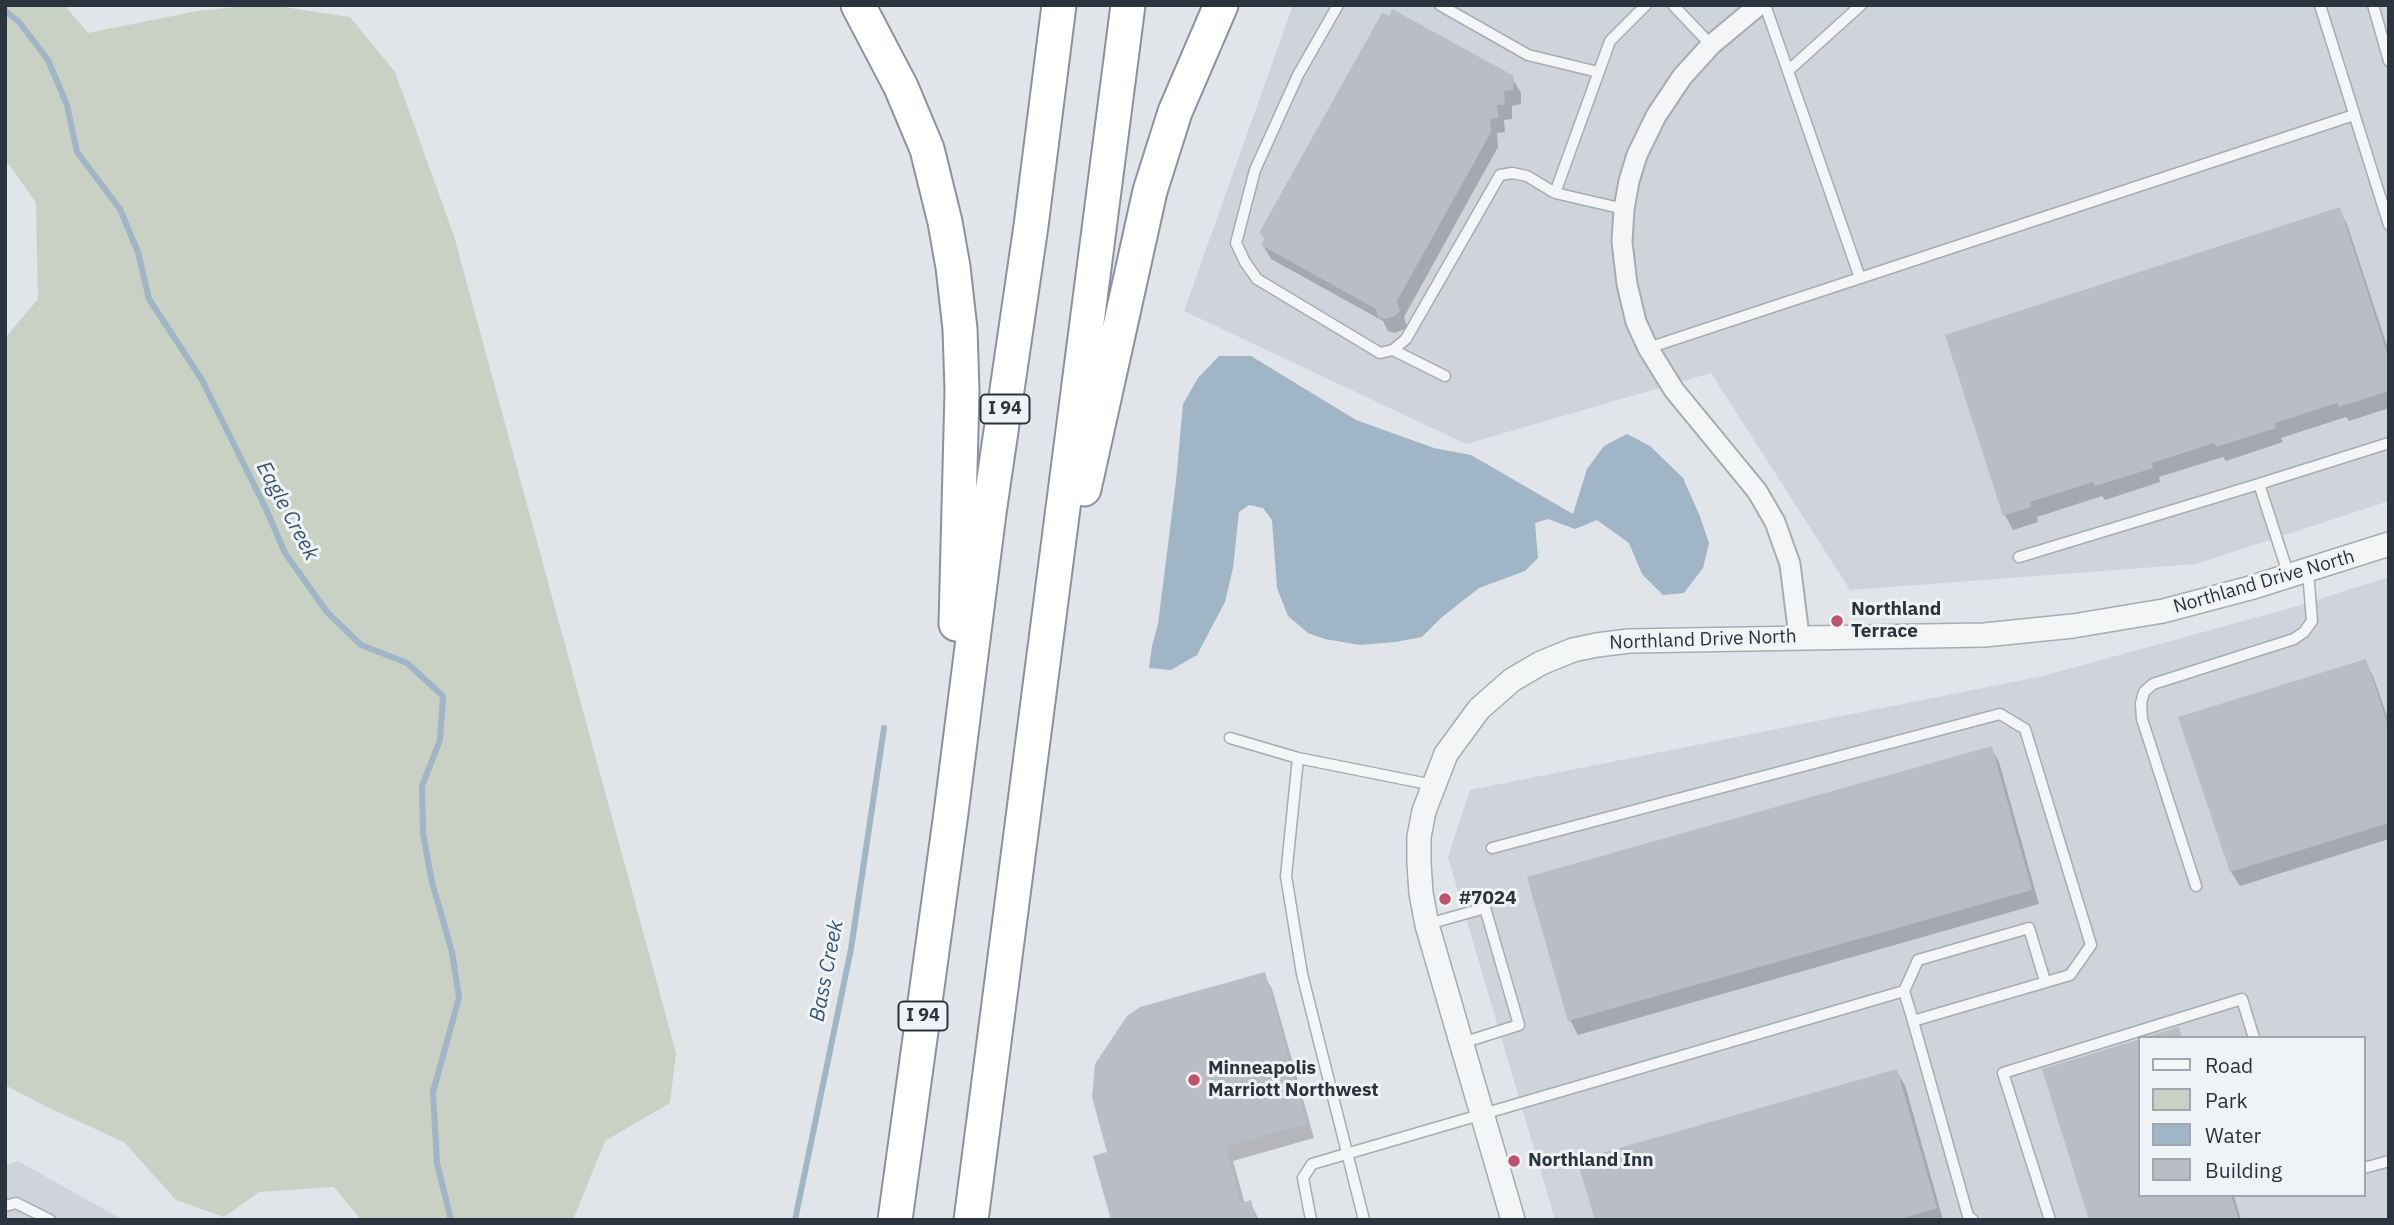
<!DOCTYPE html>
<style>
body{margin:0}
#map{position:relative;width:2394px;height:1225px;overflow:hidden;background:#e1e4e8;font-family:"IBM Plex Sans",sans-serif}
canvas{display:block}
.frame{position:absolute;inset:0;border:7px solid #2b343e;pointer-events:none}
.legend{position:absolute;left:2138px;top:1036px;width:228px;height:161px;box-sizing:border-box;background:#f0f3f6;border:2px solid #a1a7ac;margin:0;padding:9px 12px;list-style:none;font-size:21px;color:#2b343e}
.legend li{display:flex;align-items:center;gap:14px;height:35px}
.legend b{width:35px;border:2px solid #a1a7ac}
</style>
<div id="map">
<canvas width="2394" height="1225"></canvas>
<div class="frame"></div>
<ul class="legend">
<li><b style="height:9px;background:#f3f5f7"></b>Road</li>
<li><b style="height:19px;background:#c8d1c3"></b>Park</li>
<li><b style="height:19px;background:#a0b5c5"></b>Water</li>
<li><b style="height:19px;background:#b9bec4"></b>Building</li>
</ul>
</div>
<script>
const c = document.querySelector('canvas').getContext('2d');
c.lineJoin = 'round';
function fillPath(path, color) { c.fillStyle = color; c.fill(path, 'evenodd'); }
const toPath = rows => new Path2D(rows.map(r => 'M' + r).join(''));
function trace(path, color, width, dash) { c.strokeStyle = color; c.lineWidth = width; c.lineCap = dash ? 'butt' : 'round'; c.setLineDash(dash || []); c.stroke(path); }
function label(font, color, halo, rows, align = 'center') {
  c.font = font + ' "IBM Plex Sans",sans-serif'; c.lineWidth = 6; c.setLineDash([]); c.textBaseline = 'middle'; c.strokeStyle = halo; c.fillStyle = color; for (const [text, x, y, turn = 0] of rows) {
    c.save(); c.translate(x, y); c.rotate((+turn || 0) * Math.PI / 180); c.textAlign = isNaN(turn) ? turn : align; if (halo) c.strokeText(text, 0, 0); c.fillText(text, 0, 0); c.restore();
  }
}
const built = toPath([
 [1293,5,2389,5,2389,501,2196,564,1850,590,1711,373,1466,444,1184,311],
 [2389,577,2389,1220,1555,1220,1448,857,1470,790,2043,676,2287,609],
 [2140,1038,2364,1038,2364,1195,2140,1195],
 [18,1161,123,1220,5,1220,5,1166]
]);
const green = toPath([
 [5,5,64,5,88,33,198,11,254,5,271,5,350,17,395,72,454,236,676,1053,670,1103,605,1141,573,1220,361,1220,334,1187,259,1192,224,1217,176,1200,124,1142,45,1106,5,1085,5,338,38,299,36,203,5,159]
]);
const water = toPath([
 [1219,356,1251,356,1356,420,1434,448,1471,455,1573,514,1587,469,1604,446,1627,434,1650,446,1683,478,1699,514,1709,543,1703,568,1684,593,1663,595,1642,574,1629,543,1597,520,1575,529,1548,519,1535,523,1538,558,1525,571,1479,588,1442,617,1422,637,1395,642,1360,645,1325,639,1308,633,1288,616,1277,588,1272,520,1263,508,1249,505,1239,512,1233,568,1225,602,1197,655,1171,670,1149,668,1152,646,1158,624,1176,481,1183,404,1198,378]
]);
const shadow = toPath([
 [1512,78,1521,93,1521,104,1512,106,1512,119,1504,120,1505,132,1497,133,1498,147,1404,317,1407,327,1403,330,1394,333,1388,331,1383,321,1271,259,1263,245,1265,240,1261,233],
 [2339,209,2347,224,2389,352,2389,408,2349,421,2346,417,2281,438,2283,442,2226,461,2223,457,2159,477,2160,482,2105,500,2102,496,2037,517,2038,522,2013,530,2005,515],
 [2365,662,2373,676,2389,722,2389,839,2240,886,2231,872],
 [1991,748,1999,762,2039,904,1578,1035,1570,1020],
 [1264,975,1272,989,1314,1138,1233,1161,1245,1204,1250,1202,1259,1220,1113,1220,1109,1153],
 [2140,1041,2140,1195,2234,1195,2241,1220,2091,1220,2044,1070],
 [1896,1071,1905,1085,1943,1220,1597,1220]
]);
const stream = toPath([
 [5,11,19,22,48,60,67,105,77,152,120,209,138,252,149,299,202,380,266,509,285,553,327,612,361,645,407,663,443,696,440,740,422,786,423,834,432,882,452,952,459,998,433,1092,437,1163,451,1220],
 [795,1220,851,949,884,728]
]);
const building = toPath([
 [1392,9,1514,76,1513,90,1504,91,1505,105,1497,105,1498,118,1490,119,1491,132,1397,301,1400,311,1395,316,1385,319,1378,317,1376,309,1261,245,1265,237,1259,233,1382,13,1389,16],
 [2340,207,2389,359,2389,391,2339,407,2337,403,2275,423,2276,428,2216,447,2214,443,2152,463,2153,468,2095,486,2093,482,2030,502,2031,507,2003,516,1945,335],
 [2366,659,2389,728,2389,823,2230,872,2178,717],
 [1992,746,2032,890,1568,1021,1527,877],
 [1265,972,1307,1124,1226,1146,1241,1203,1251,1200,1256,1220,1111,1220,1093,1156,1107,1152,1092,1097,1095,1064,1127,1016,1140,1007],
 [2179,1027,2182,1038,2146,1038,2146,1037],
 [2140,1039,2140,1195,2231,1195,2239,1220,2089,1220,2042,1069],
 [1897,1069,1937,1208,1897,1220,1595,1220,1577,1160]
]);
const service = toPath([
 [1338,5,1298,75,1255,170,1236,243,1245,262,1257,279,1380,353,1393,350,1406,339,1500,175,1512,173,1527,176,1555,193],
 [1440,5,1528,55,1598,72],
 [1673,5,1711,45],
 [1765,5,1860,278],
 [2320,5,2389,225],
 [2373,5,2389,61],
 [1789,70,1861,5],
 [1624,209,1555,193,1610,41,1646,5],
 [1648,348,2354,115],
 [1393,350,1445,376],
 [2259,484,2389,443],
 [2019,557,2259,484,2289,576],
 [1230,738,1298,758],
 [1492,848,2000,714,2025,729,2091,945,2070,975,1913,1021,1968,1216,1973,1220],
 [2196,886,2142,719,2141,703,2144,692,2153,684,2294,639,2304,632,2312,621,2308,571],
 [1428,924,1485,908,1519,1025,1462,1043],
 [1904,991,1918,960,2029,928,2045,981],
 [2364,1168,2389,1161],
 [5,1206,16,1203,50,1220],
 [1311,1220,1303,1178,1312,1164,1904,991,1913,1021],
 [1364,1220,1302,974,1286,876,1298,758,1433,785],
 [2050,1220,2003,1073,2242,999,2254,1038]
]);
const minor = toPath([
 [1759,5,1711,45,1682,77,1656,116,1637,155,1629,181,1624,209,1622,242,1627,284,1636,322,1648,348,1674,390,1757,491,1775,522,1790,564,1799,636]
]);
const tertiary = toPath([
 [1513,1220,1427,925,1421,893,1419,863,1419,837,1424,811,1446,754,1479,709,1512,680,1541,663,1573,650,1597,645,1629,641,1984,635,2073,626,2163,611,2250,588,2389,544]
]);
const motorway = toPath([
 [858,5,901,87,927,149,945,222,953,267,960,329,962,391,956,624],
 [1084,489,1150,191,1175,112,1221,5],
 [895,1220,951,813,989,513,1031,226,1059,5],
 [971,1220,1128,5]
]);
const markers = [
 [1837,621,7,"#c1526c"],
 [1445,899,7,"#c1526c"],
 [1194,1080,7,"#c1526c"],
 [1514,1161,7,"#c1526c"]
];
const shields = [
 [1005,409,49],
 [923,1016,49]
];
const shieldNames = [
 ["I 94",1005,409],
 ["I 94",923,1016]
];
const streetNames = [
 ["Northland Drive North",2264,582,-16],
 ["Northland Drive North",1703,640,-2]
];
const poiNames = [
 ["Northland",1851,610],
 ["Terrace",1851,632],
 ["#7024",1459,899],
 ["Minneapolis",1208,1069],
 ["Marriott Northwest",1208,1091],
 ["Northland Inn",1528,1161]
];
const waterNames = [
 ["Eagle Creek",287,511,62],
 ["Bass Creek",827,971,-79]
];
fillPath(built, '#cfd4da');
fillPath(green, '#c8d1c3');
fillPath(water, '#a0b5c5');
fillPath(shadow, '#0003');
trace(stream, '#a0b5c5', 6);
fillPath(building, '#b9bec4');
trace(service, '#a7acb2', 13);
trace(minor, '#a7acb2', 23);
trace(tertiary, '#a7acb2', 26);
trace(motorway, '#8a939d', 37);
trace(service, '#f3f5f7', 10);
trace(minor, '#f3f5f7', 19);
trace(tertiary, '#f3f5f7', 23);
trace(motorway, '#fff', 33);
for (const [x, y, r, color] of markers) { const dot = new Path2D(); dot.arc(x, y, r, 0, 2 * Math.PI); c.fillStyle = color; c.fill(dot); trace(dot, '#f0f3f6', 2.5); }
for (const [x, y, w] of shields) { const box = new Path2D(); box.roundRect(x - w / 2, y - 14.5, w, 29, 5); c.fillStyle = '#f0f3f6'; c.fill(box); trace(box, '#2b343e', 2); }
label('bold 18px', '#2b343e', null, shieldNames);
label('19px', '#2b343e', '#f0f3f6', streetNames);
label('bold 19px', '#2b343e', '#f0f3f6', poiNames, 'left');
label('italic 21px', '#39556e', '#f0f3f6', waterNames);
</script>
